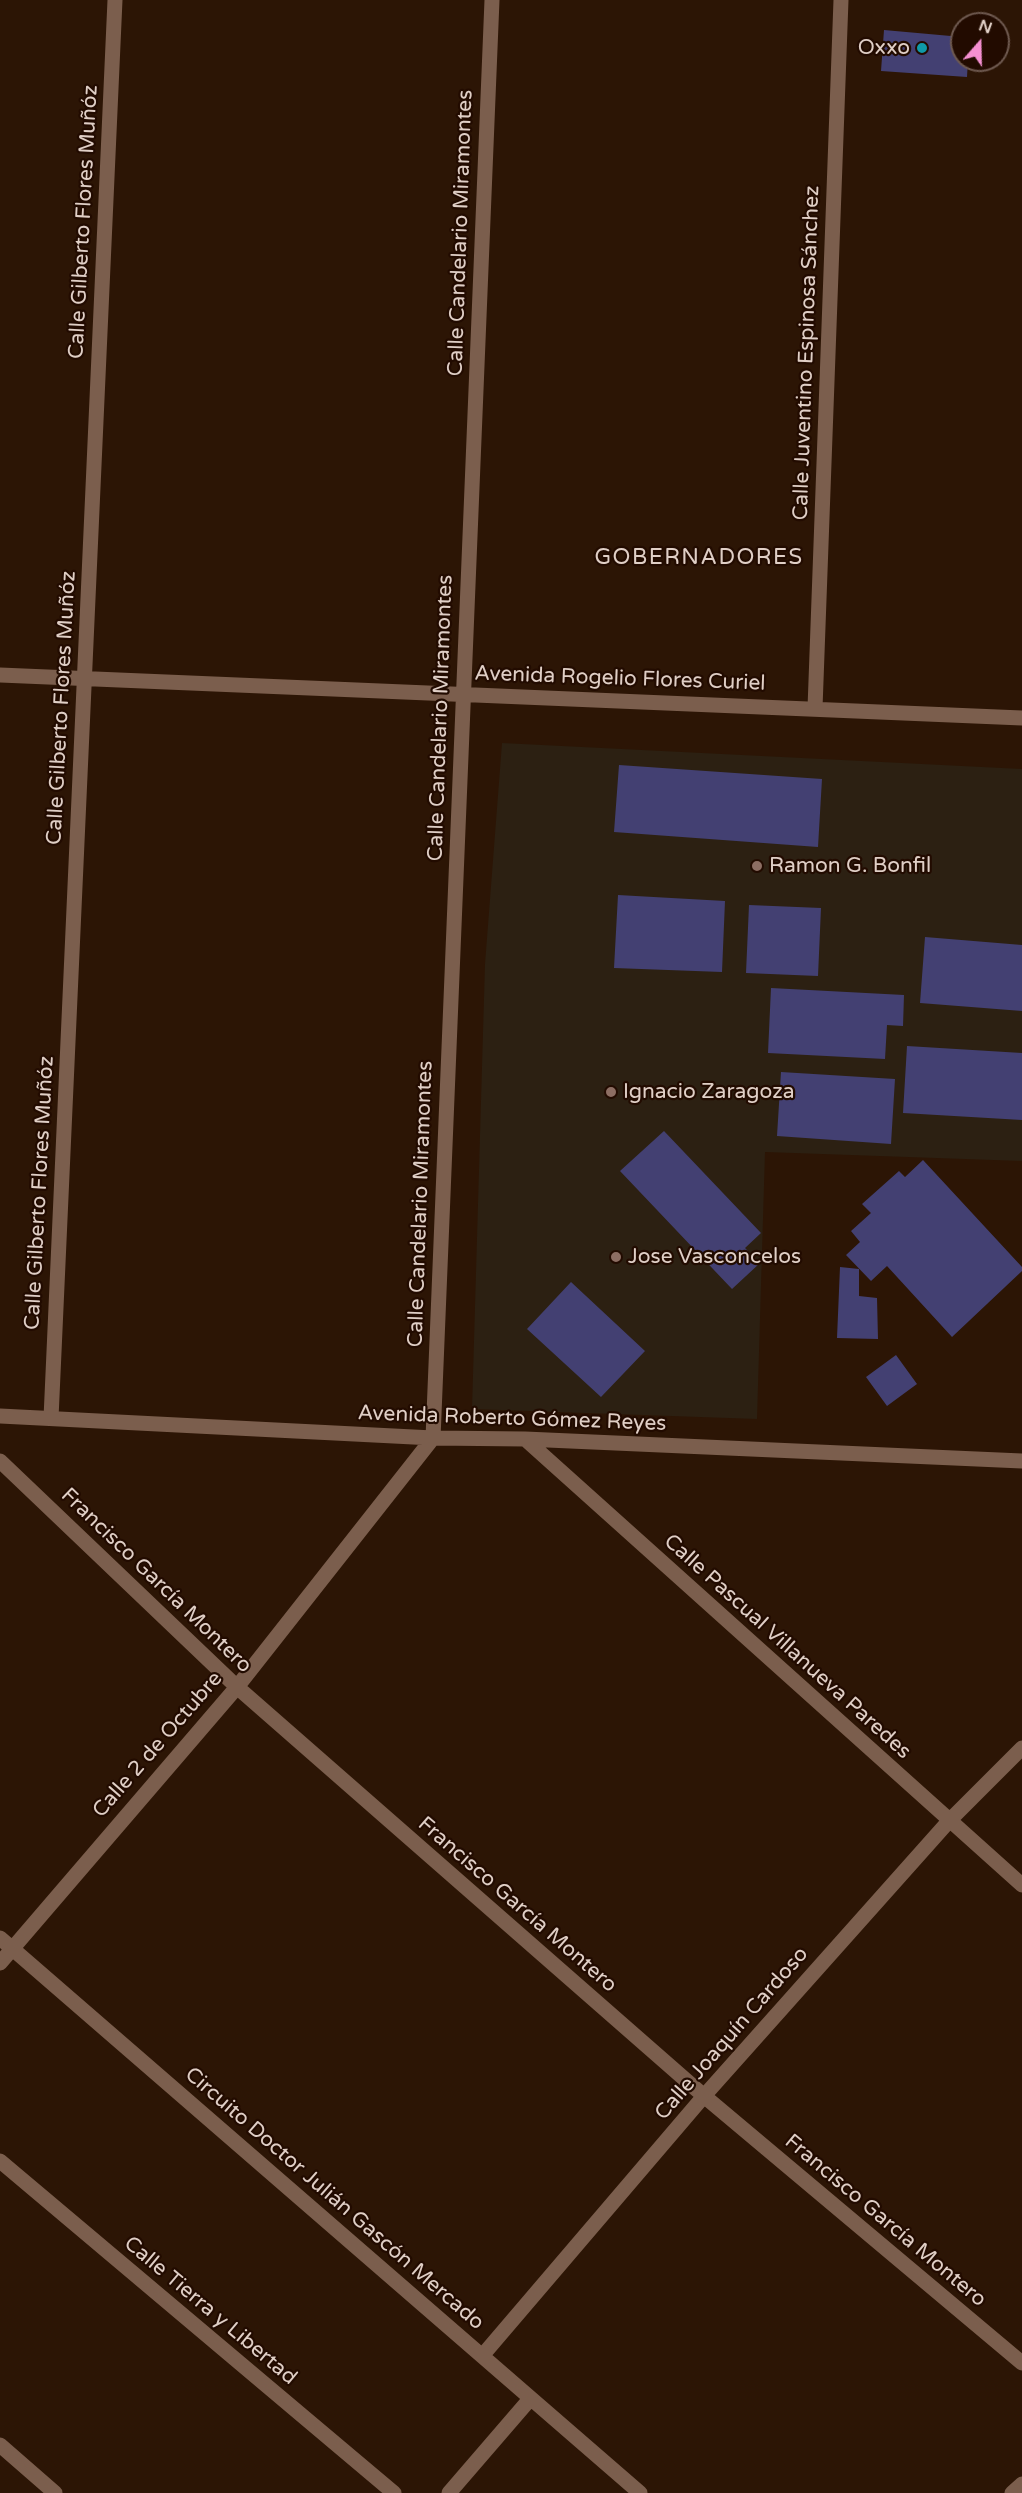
<!DOCTYPE html>
<meta charset="utf-8">
<style>
body{margin:0}
#map{position:relative;width:1022px;height:2493px;overflow:hidden;background:#2c1505;font-family:"Varela Round",sans-serif}
canvas{display:block}
.north{position:absolute;left:950px;top:12px;width:60px;height:60px;box-sizing:border-box;background:#220b00;border:2px solid #6e594f;border-radius:50%;rotate:20deg;font-size:16px;font-weight:700;line-height:24px;text-align:center;color:#e0cfc6}
.north::after{content:'';display:block;margin:auto;width:21px;height:27px;background:#f590d1;clip-path:polygon(50% 0,100% 100%,50% 72%,0 100%)}
</style>
<div id="map">
<canvas width="1022" height="2493"></canvas>
<div class="north">N</div>
</div>
<script>
const c = document.querySelector('canvas').getContext('2d');
c.lineJoin = 'round';
function fillPath(path, color) { c.fillStyle = color; c.fill(path, 'evenodd'); }
const toPath = rows => new Path2D(rows.map(r => 'M' + r).join(''));
function trace(path, color, width, dash) { c.strokeStyle = color; c.lineWidth = width; c.lineCap = dash ? 'butt' : 'round'; c.setLineDash(dash || []); c.stroke(path); }
function label(font, color, halo, rows, align = 'center') {
  c.font = font + ' "Varela Round",sans-serif'; c.lineWidth = 4.5; c.setLineDash([]); c.textBaseline = 'middle'; c.strokeStyle = halo; c.fillStyle = color; for (const [text, x, y, turn = 0] of rows) {
    c.save(); c.translate(x, y); c.rotate((+turn || 0) * Math.PI / 180); c.textAlign = isNaN(turn) ? turn : align; if (halo) c.strokeText(text, 0, 0); c.fillText(text, 0, 0); c.restore();
  }
}
const education = toPath([
 [502,743,1022,769,1022,1161,765,1152,757,1419,472,1409,485,964]
]);
const building = toPath([
 [884,30,962,37,962,60,968,60,967,77,881,71],
 [619,765,822,779,818,847,614,832],
 [618,895,725,901,722,972,614,968],
 [749,905,821,908,818,976,746,973],
 [925,937,1022,945,1022,1011,920,1003],
 [771,988,904,995,903,1026,887,1025,885,1059,768,1053],
 [907,1046,1022,1053,1022,1120,903,1113],
 [781,1072,895,1079,891,1144,777,1136],
 [664,1131,761,1233,745,1248,760,1263,732,1289,620,1171],
 [923,1160,1022,1267,1022,1271,952,1337,887,1266,871,1281,846,1255,860,1242,851,1231,871,1213,862,1204,899,1171,905,1177],
 [840,1267,859,1269,859,1296,877,1298,878,1339,837,1338],
 [571,1282,645,1351,601,1397,527,1329],
 [896,1355,917,1384,887,1406,866,1377]
]);
const minor = toPath([
 [0,675,1022,718],
 [815,708,841,0],
 [0,1416,433,1438,525,1439,1022,1461],
 [51,1418,115,0],
 [525,1439,1022,1885],
 [0,1461,237,1687,704,2096,1022,2363],
 [0,1938,640,2493],
 [0,1963,237,1687,433,1438,492,0],
 [0,2161,394,2493],
 [482,2356,704,2096,949,1821,1022,1748],
 [0,2445,55,2493],
 [449,2493,530,2399],
 [1012,2493,1022,2484]
]);
const markers = [
 [922,48,6,"#0f9aa8"],
 [757,866,6,"#8d6e63"],
 [611,1092,6,"#8d6e63"],
 [616,1257,6,"#8d6e63"]
];
const poiNames = [
 ["Oxxo",910,48,"right"],
 ["Ramon G. Bonfil",769,866],
 ["Ignacio Zaragoza",623,1092],
 ["Jose Vasconcelos",628,1257]
];
const streetNames = [
 ["Calle Gilberto Flores Muñóz",84,222,-87],
 ["Calle Candelario Miramontes",461,233,-88],
 ["Calle Juventino Espinosa Sánchez",807,353,-88],
 ["Avenida Rogelio Flores Curiel",620,679,2],
 ["Calle Gilberto Flores Muñóz",62,708,-87],
 ["Calle Candelario Miramontes",441,718,-88],
 ["Calle Gilberto Flores Muñóz",40,1193,-87],
 ["Calle Candelario Miramontes",421,1204,-88],
 ["Avenida Roberto Gómez Reyes",512,1419,2],
 ["Francisco García Montero",156,1581,44],
 ["Calle Pascual Villanueva Paredes",787,1647,42],
 ["Calle 2 de Octubre",158,1745,-49],
 ["Francisco García Montero",517,1905,41],
 ["Calle Joaquín Cardoso",732,2034,-49],
 ["Circuito Doctor Julián Gascón Mercado",334,2199,41],
 ["Francisco García Montero",885,2221,40],
 ["Calle Tierra y Libertad",210,2311,40]
];
const neighbourhoodNames = [
 ["GOBERNADORES",699,558]
];
fillPath(education, '#2c2012');
fillPath(building, '#434072');
trace(minor, '#7b5e4d', 15);
for (const [x, y, r, color] of markers) { const dot = new Path2D(); dot.arc(x, y, r, 0, 2 * Math.PI); c.fillStyle = color; c.fill(dot); trace(dot, '#220b00', 2); }
label('21px', '#e0cfc6', '#220b00', poiNames, 'left');
label('21px', '#e0cfc6', '#220b00', streetNames);
c.letterSpacing = '1.5px';
label('22px', '#e0cfc6', '#220b00', neighbourhoodNames);
c.letterSpacing = '0px';
</script>
